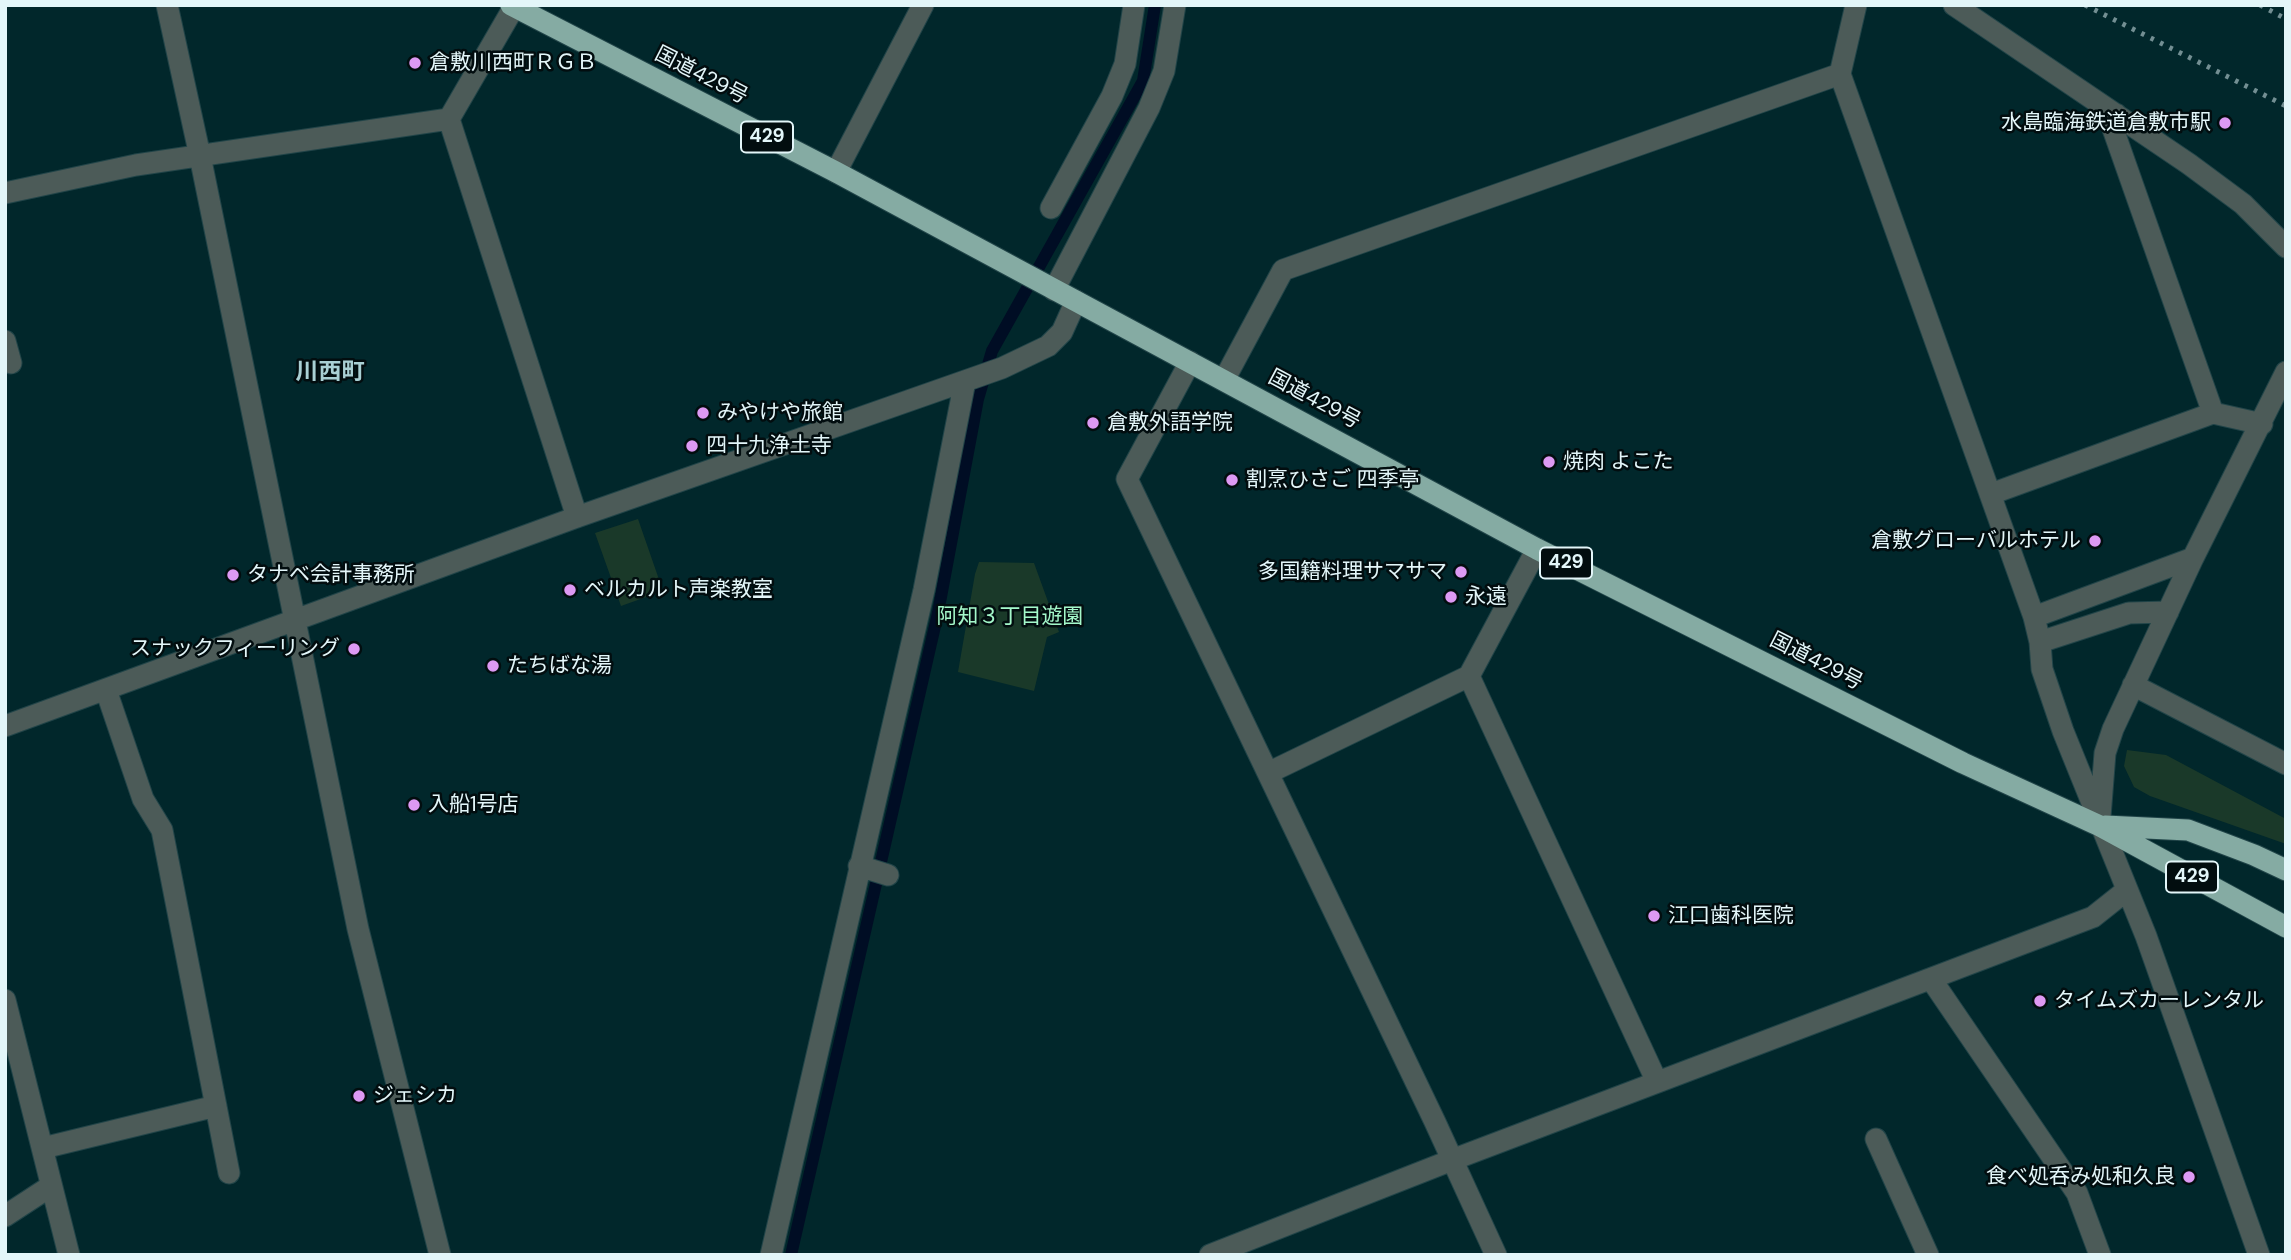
<!DOCTYPE html>
<meta charset="utf-8">
<style>
body{margin:0}
#map{position:relative;width:2291px;height:1260px;overflow:hidden;background:#01272b;font-family:"DM Sans",sans-serif}
canvas{display:block}
.frame{position:absolute;inset:0;border:7px solid #e3f6f9;pointer-events:none}
</style>
<div id="map">
<canvas width="2291" height="1260"></canvas>
<div class="frame"></div>
</div>
<script>
const c = document.querySelector('canvas').getContext('2d');
c.lineJoin = 'round';
function fillPath(path, color) { c.fillStyle = color; c.fill(path, 'evenodd'); }
const toPath = rows => new Path2D(rows.map(r => 'M' + r).join(''));
function trace(path, color, width, dash) { c.strokeStyle = color; c.lineWidth = width; c.lineCap = dash ? 'butt' : 'round'; c.setLineDash(dash || []); c.stroke(path); }
function label(font, color, halo, rows, align = 'center') {
  c.font = font + ' "DM Sans","Noto Sans JP",sans-serif'; c.lineWidth = 5; c.setLineDash([]); c.textBaseline = 'middle'; c.strokeStyle = halo; c.fillStyle = color; for (const [text, x, y, turn = 0] of rows) {
    c.save(); c.translate(x, y); c.rotate((+turn || 0) * Math.PI / 180); c.textAlign = isNaN(turn) ? turn : align; if (halo) c.strokeText(text, 0, 0); c.fillText(text, 0, 0); c.restore();
  }
}
const green = toPath([
 [638,519,663,591,621,606,595,533],
 [979,562,1034,563,1059,632,1047,637,1034,691,958,672,975,574],
 [2127,750,2166,755,2286,819,2286,844,2150,796,2134,787,2124,766]
]);
const stream = toPath([
 [791,1255,938,613,978,399,992,351,1143,81,1155,5]
]);
const minor = toPath([
 [167,5,200,156,358,929,440,1255],
 [1954,5,2189,164,2243,204,2286,247],
 [514,7,449,119,577,517],
 [1840,74,1856,5],
 [2116,114,2113,129,2213,413],
 [836,172,923,5],
 [5,193,136,165,449,119],
 [1051,208,1112,96,1125,64,1134,5],
 [1054,290,1149,108,1164,71,1175,5],
 [5,341,11,363],
 [1190,362,1127,479,1435,1122,1496,1255],
 [1224,380,1283,270,1840,74,2034,617,2040,642,2042,669,2063,731,2146,936,2259,1255],
 [1991,494,2213,413,2262,424],
 [1537,549,1469,676,1657,1082],
 [2034,617,2193,558],
 [2040,642,2129,613,2168,612],
 [2133,685,2286,764],
 [106,690,143,799,162,830,229,1173],
 [5,726,577,517,1002,368,1048,346,1062,332,1076,301],
 [1268,773,1469,676],
 [2100,817,2105,753,2113,729,2193,558,2286,372],
 [859,866,888,875],
 [1931,979,2077,1193,2100,1255],
 [5,1000,69,1255],
 [1876,1139,1928,1255],
 [43,1148,216,1106],
 [5,1216,51,1186],
 [771,1255,924,590,965,381],
 [1210,1255,1452,1160,2093,917,2127,890]
]);
const highway = toPath([
 [511,5,836,172,1537,549,1963,763,2100,826,2286,927],
 [2105,826,2188,830,2254,855,2286,870]
]);
const rail = toPath([
 [2085,5,2286,106],
 [2260,5,2286,19]
]);
const markers = [
 [415,63,7,"#dd99f3"],
 [2225,123,7,"#dd99f3"],
 [703,413,7,"#dd99f3"],
 [1093,423,7,"#dd99f3"],
 [692,446,7,"#dd99f3"],
 [1549,462,7,"#dd99f3"],
 [1232,480,7,"#dd99f3"],
 [2095,541,7,"#dd99f3"],
 [1461,572,7,"#dd99f3"],
 [233,575,7,"#dd99f3"],
 [570,590,7,"#dd99f3"],
 [1451,597,7,"#dd99f3"],
 [354,649,7,"#dd99f3"],
 [493,666,7,"#dd99f3"],
 [414,805,7,"#dd99f3"],
 [1654,916,7,"#dd99f3"],
 [2040,1001,7,"#dd99f3"],
 [359,1096,7,"#dd99f3"],
 [2189,1177,7,"#dd99f3"]
];
const shields = [
 [767,137,52],
 [1566,563,52],
 [2192,877,52]
];
const shieldNames = [
 ["429",767,137],
 ["429",1566,563],
 ["429",2192,877]
];
const poiNames = [
 ["倉敷川西町ＲＧＢ",429,63],
 ["水島臨海鉄道倉敷市駅",2211,123,"right"],
 ["みやけや旅館",717,413],
 ["倉敷外語学院",1107,423],
 ["四十九浄土寺",706,446],
 ["焼肉 よこた",1563,462],
 ["割烹ひさご 四季亭",1246,480],
 ["倉敷グローバルホテル",2081,541,"right"],
 ["多国籍料理サマサマ",1447,572,"right"],
 ["タナベ会計事務所",247,575],
 ["ベルカルト声楽教室",584,590],
 ["永遠",1465,597],
 ["スナックフィーリング",340,649,"right"],
 ["たちばな湯",507,666],
 ["入船1号店",428,805],
 ["江口歯科医院",1668,916],
 ["タイムズカーレンタル",2054,1001],
 ["ジェシカ",373,1096],
 ["食べ処呑み処和久良",2175,1177,"right"]
];
const streetNames = [
 ["国道429号",701,76,27],
 ["国道429号",1314,400,28],
 ["国道429号",1816,662,27]
];
const parkNames = [
 ["阿知３丁目遊園",1010,617]
];
const neighbourhoodNames = [
 ["川西町",330,373]
];
fillPath(green, '#1a3929');
trace(stream, '#000d24', 12);
trace(minor, '#214448', 23);
trace(highway, '#214448', 23);
trace(minor, '#4c5b58', 21);
trace(highway, '#85aba3', 21);
trace(rail, '#738f93', 5, [3.5, 7]);
for (const [x, y, r, color] of markers) { const dot = new Path2D(); dot.arc(x, y, r, 0, 2 * Math.PI); c.fillStyle = color; c.fill(dot); trace(dot, '#020d0f', 2.5); }
for (const [x, y, w] of shields) { const box = new Path2D(); box.roundRect(x - w / 2, y - 15.5, w, 31, 5); c.fillStyle = '#020d0f'; c.fill(box); trace(box, '#e3f6f9', 2); }
label('bold 19px', '#e3f6f9', null, shieldNames);
label('21px', '#e3f6f9', '#020d0f', poiNames, 'left');
label('21px', '#e3f6f9', '#020d0f', streetNames);
label('21px', '#a4f8ca', '#020d0f', parkNames);
label('bold 23px', '#a9d0d4', '#020d0f', neighbourhoodNames);
</script>
